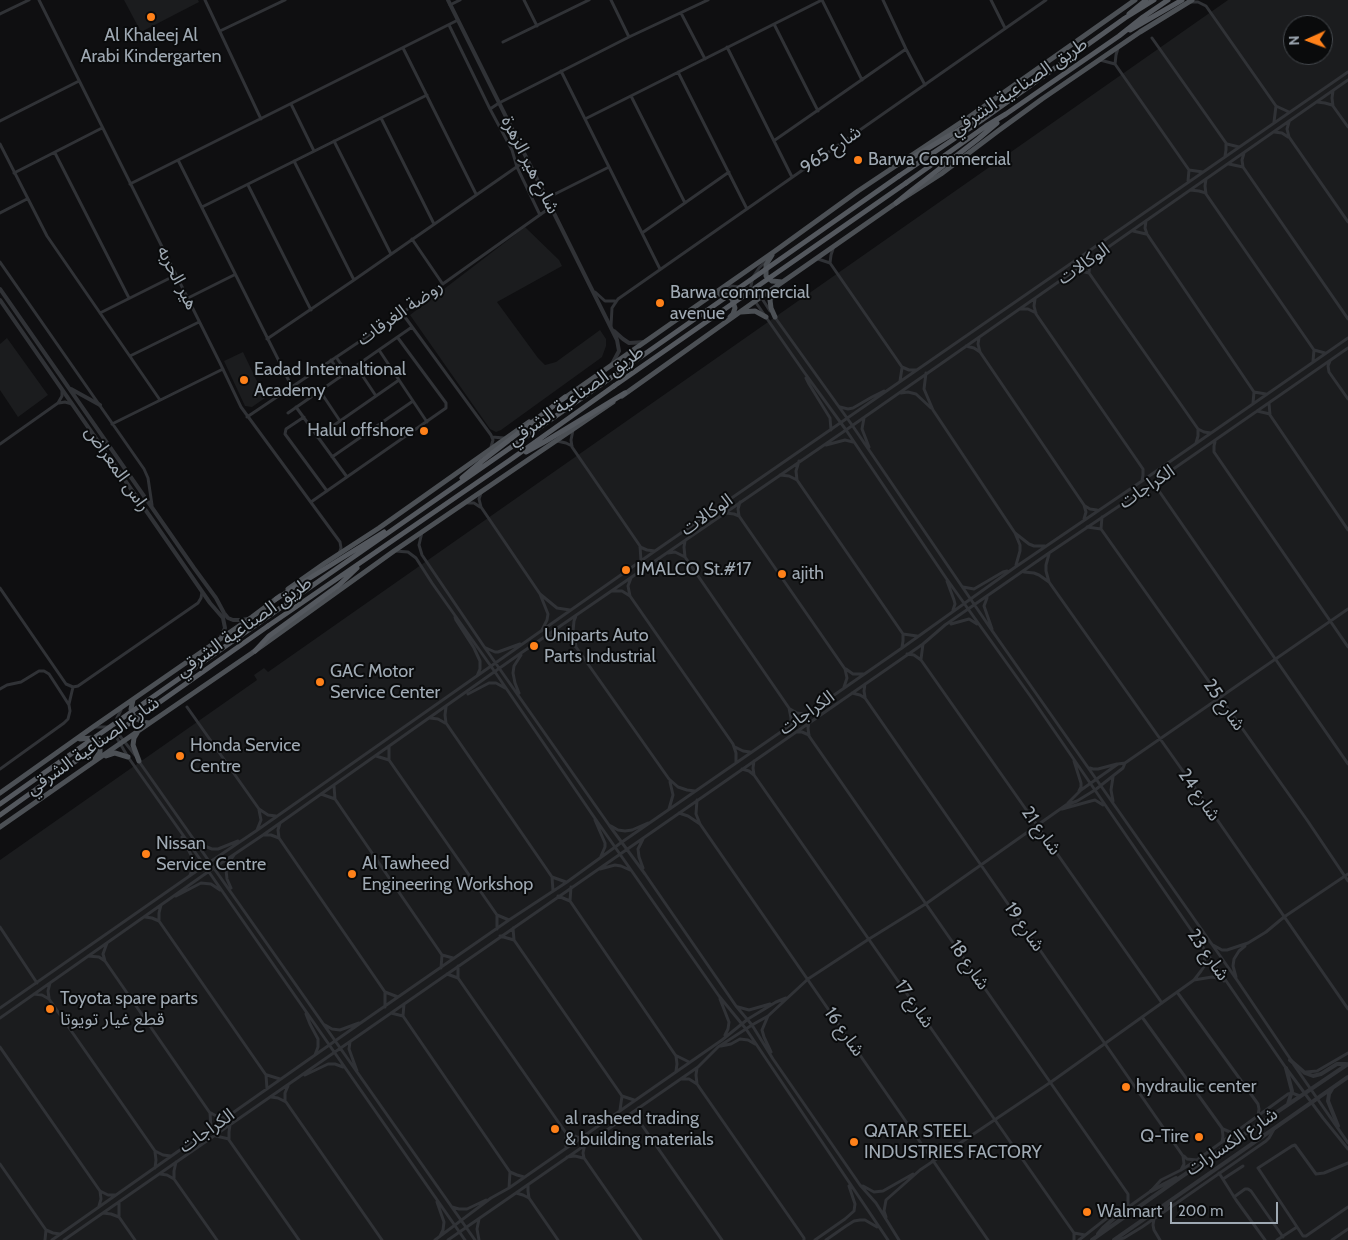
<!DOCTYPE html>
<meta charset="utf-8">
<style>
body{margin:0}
#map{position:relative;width:1348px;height:1240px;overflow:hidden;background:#0f0f11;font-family:Cabin,sans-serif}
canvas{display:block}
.north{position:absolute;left:1283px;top:15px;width:50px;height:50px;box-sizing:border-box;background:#0a0b0c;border:1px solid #464a4f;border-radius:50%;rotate:268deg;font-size:14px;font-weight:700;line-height:20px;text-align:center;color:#9fa9b3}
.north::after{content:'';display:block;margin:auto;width:18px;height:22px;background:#ff8119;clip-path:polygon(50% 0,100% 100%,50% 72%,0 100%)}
.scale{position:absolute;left:1170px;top:1202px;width:108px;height:22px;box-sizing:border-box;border:2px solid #9fa9b3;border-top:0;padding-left:6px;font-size:15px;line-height:18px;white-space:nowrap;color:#9fa9b3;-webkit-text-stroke:4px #0a0b0c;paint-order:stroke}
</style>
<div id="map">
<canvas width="1348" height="1240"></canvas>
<div class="north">N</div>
<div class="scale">200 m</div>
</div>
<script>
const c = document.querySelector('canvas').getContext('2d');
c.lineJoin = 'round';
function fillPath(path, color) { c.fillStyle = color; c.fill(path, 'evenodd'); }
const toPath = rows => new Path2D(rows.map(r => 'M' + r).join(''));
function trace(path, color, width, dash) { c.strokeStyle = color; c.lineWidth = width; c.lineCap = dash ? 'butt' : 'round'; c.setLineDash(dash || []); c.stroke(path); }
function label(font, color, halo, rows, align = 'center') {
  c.font = font + ' Cabin,"Noto Sans Arabic",sans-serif'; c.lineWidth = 4; c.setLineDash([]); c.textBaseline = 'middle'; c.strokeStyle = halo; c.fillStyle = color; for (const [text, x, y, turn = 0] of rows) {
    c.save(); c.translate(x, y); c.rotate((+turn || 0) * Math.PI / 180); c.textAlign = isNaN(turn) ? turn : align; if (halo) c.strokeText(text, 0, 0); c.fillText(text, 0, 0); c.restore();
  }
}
const built = toPath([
 [124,0,198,0,199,2,141,32],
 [1228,0,1348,0,1348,1240,0,1240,0,860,257,680,254,675,264,668,268,672],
 [1293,25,1323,25,1323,55,1293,55],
 [525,227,559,260,562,266,497,302,538,358,545,365,556,362,600,330,606,339,606,346,602,357,598,360,501,430,496,432,490,429,410,315],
 [7,338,48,395,18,417,0,390,0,344],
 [243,352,265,398,252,407,245,406,224,361]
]);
const minor = toPath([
 [39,0,220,363,241,407,340,542,341,548,339,554],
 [205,0,261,119],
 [524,0,537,26],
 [611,0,629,37],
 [822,0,862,80],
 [883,0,906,49,925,85],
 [991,0,1005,28],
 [1190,2,1198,2,1206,6,1276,106,1289,112],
 [450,5,460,0],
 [681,13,705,59],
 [0,14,29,0],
 [774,24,818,111],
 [449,25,490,109,512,150,517,167,540,215],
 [220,31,285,0],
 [1152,38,1226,143,1226,150,1225,156],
 [503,42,589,0],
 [727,47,792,177],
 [403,48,476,194],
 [1100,60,1115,64,1189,170,1203,172],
 [1115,64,1116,55,1118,48],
 [561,71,660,269],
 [678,72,747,209],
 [1333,91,1332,98,1333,106,1348,127],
 [631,96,685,203],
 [1317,102,1325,103,1332,105],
 [291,104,314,151],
 [490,109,499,103,629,37,708,0],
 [381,118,434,224],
 [585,119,822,0],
 [0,121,79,81],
 [1274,122,1276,106],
 [1289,122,1287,129,1289,137,1348,222],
 [1274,132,1282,133,1288,137],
 [775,140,906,49],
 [334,141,391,254],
 [0,144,47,236,160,400],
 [1227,144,1239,147],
 [55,153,129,298],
 [1244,153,1242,160,1243,167,1348,319],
 [178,160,292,387],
 [294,161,354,280],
 [1229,164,1243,167],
 [14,173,102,128],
 [1206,179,1205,186,1206,194,1314,350,1313,361],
 [1188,181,1189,170],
 [130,184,458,20],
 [248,185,311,310],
 [1190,190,1199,191,1206,193],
 [547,198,609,167],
 [202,207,427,95],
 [0,213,27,199],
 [1146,221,1145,228,1147,234,1254,392,1253,403],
 [1133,231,1146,234],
 [642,233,729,172],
 [412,239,442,283],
 [768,259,759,268,753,277,750,290,752,297,804,372,846,430,946,578,1031,697,1286,1068,1323,1118,1348,1149],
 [818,259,830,263,902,367,909,370,916,370],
 [1090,261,1089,273,1198,429,1204,432,1211,433],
 [0,262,144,469,148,478,152,505],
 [830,263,831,255,833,249],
 [1076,270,1089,273],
 [724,288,731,286,739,287,754,291,761,297,770,311],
 [595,292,605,301,615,301],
 [188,298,234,275],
 [1035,299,1034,306,1036,314,1143,469,1143,475,1142,481],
 [1021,309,1028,309,1036,313],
 [100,313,176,275],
 [402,313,491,435,493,440,491,447],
 [774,316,852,425,993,632,1237,980,1291,1060],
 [611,326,612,308,618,299,1046,0],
 [979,338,978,344,980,352,1084,505,1086,512,1084,519],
 [267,339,354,280,528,159],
 [966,346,974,348,980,352],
 [379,350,427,422],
 [1314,350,1325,353],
 [130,356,199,322],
 [336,357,347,373],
 [331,360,342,376],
 [1330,361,1328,366,1329,372,1348,399],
 [356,366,376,396],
 [926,373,924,389,933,410,1015,533,1020,545,1020,551,1016,565],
 [806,378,809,384,830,418,831,430],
 [900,381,902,368],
 [320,391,340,421],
 [1254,392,1266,394],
 [901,393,908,392,916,394,931,408],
 [59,403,65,402,72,404],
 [1269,403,1270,415,1348,530],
 [296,407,347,477],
 [840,407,848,409,853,408,872,397,884,391],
 [1257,411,1270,414],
 [288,413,412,327],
 [247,417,402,313,551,207],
 [304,417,286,429,285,434,327,491],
 [864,418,862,429,869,447],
 [112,424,223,369],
 [573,430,571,440,572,447,640,546,641,561],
 [317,437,399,380],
 [492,437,504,438],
 [557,441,566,443,572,446],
 [1215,442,1214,446,1214,452,1348,647],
 [1196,443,1198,436,1198,430],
 [0,444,58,403,62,396,62,391],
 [826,445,845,440,853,442],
 [332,457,413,401],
 [780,475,789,476,797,480,903,634,903,641,902,647],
 [1160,479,1158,484,1159,491,1348,764],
 [797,480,796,471,799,461],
 [481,493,479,499,481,507,540,594,557,608,570,610],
 [311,502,446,408,446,403,398,338],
 [468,503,474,503,480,507],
 [1085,506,1090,509,1097,510],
 [726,513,734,514,739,516,845,669,847,678,844,687],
 [739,516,738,509,740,502],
 [1102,517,1101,529,1307,820,1348,881],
 [1087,527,1101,529],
 [422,532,419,545,422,555,485,648,609,825,645,874,736,1006,752,1025,773,1059,860,1185,876,1203,899,1240],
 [1015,533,1029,544,1034,546,1045,546],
 [685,541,684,547,685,557],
 [640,547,647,550,655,551],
 [395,551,408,552,416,558,432,583,495,672,594,817,719,996,746,1029,888,1240],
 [668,553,675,552,685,557,789,708,791,718,791,724],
 [1049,554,1046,565,1046,571,1049,582],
 [1024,572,1034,573,1039,575,1049,582,1207,805,1348,1009],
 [631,578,628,586,630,596,733,744,736,753,736,763],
 [947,581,954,600,955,604,953,610],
 [963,587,974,589,1003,572,1007,571],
 [0,588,66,684,73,687],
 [612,591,622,591,630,596],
 [540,594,548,614,547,620,542,630],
 [987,598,984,606,992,629],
 [455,617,456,620,474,648,480,661,480,669,477,676],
 [951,624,969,619,977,624],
 [903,634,917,636],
 [547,636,560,636,569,641,576,647,669,779,678,787,687,790,695,791],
 [576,646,573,631,574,621,576,616],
 [486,648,495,652,498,652,520,644],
 [907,654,914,655,921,660,1162,1003],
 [921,659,923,644],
 [846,669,853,674,863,674],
 [73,687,78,686,198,603,201,598,202,592],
 [0,689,7,685,21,682,39,671,44,671,49,674,62,694,69,705,70,711,68,719,64,723,0,769],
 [519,693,515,683,513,673,514,666,521,655],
 [852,693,860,695,865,698,1183,1156,1184,1164,1181,1170],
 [468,694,489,683,496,683,505,688],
 [865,697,864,691,865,684],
 [69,704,73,687],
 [187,707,259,809,268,815,276,816],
 [446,707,445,715,446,723,552,877,553,891],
 [790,709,797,713,805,714],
 [430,718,438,719,445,723],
 [115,722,121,710],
 [809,722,808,728,809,736,1128,1194,1128,1205,1126,1208],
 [94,727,108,727,116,731,135,755],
 [796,732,802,732,809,735],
 [114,733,128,757,202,862,465,1240],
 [389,747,389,760,497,915,509,920],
 [735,747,743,751,750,752],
 [376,756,389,760],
 [138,760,475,1240],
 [754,761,753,768,754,775],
 [1074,761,1081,783,1081,787,1079,791],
 [1090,768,1093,769,1098,769,1117,764],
 [742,769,749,771,754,775,1074,1233,1074,1240],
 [1113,777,1111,790,1113,801],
 [334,786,335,799,442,955,441,968],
 [321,794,335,799],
 [697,800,696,814,700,824,988,1240],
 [1068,803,1081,790,1118,764,1125,763,1348,609],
 [669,809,673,795,670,782],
 [1062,809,1091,801,1095,800,1103,805],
 [679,813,688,816,700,824],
 [595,820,605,843,605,847,601,856],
 [280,823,278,830,279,838,385,992,398,997],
 [611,826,618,830,625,831,632,830,648,823],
 [257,830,261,820,259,810],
 [264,835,271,835,279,838],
 [182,837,194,861,193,868,190,875],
 [643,839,638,849,639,857,643,868],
 [197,843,212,849,218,849,238,841],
 [600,869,615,865,621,866,630,870],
 [552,877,566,882],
 [231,888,227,879,226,870,230,861,234,855],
 [176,896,201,883,211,884,220,890],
 [558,896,570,901,676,1056,677,1064,676,1071],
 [570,901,571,887],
 [497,915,497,929],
 [145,917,152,918,159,921,266,1075,267,1089],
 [159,920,159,913,161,905],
 [0,927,37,983],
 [513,928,514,940,622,1096,634,1100],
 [500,936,514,940],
 [107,943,103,954,105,961,210,1113,211,1128],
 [1213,945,1222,950,1227,950,1248,943,1266,932,1284,917,1348,874],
 [442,955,453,958],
 [88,956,99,957,105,961],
 [447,974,458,978,566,1133,566,1148],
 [1236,977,1233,966,1234,959,1239,951,1245,946],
 [458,978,458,966],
 [1194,980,1212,977,1222,979,1224,981],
 [1177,992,1258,1104,1259,1109,1258,1116],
 [34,994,42,995,49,999,155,1151,163,1155,171,1156],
 [49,998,48,991,50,983],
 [720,999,729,1022,728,1029,725,1035],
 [404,1004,403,1016,510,1172,517,1175,524,1177],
 [385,1007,385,992],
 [738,1007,749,1010,770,1004],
 [0,1008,201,868,256,831,655,551,1348,72],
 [391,1013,403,1016],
 [306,1014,310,1024,318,1039,318,1047,315,1055],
 [768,1016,762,1030,764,1037,771,1052],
 [1142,1017,1222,1128,1223,1136,1222,1142],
 [0,1018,205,874,263,835,521,653,846,430,1348,80],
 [325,1025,332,1029,340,1030,359,1023],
 [350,1042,349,1049,357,1071],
 [721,1046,731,1044,740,1039,748,1040,755,1044],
 [0,1047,100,1191,101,1199,99,1206],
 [677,1056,689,1062],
 [1294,1065,1348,1143],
 [1306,1072,1317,1071,1348,1053],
 [267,1075,280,1079],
 [305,1075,328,1064,335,1064,343,1067],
 [681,1079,689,1079,697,1084,804,1238,804,1240],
 [697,1084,696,1075,697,1068],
 [271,1097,278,1098,286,1102,382,1240],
 [285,1101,285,1093,288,1086],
 [638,1108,639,1121,722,1240],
 [620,1110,622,1096],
 [211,1113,218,1117,226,1118],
 [626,1116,639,1120],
 [230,1125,229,1132,229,1140,299,1240],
 [1223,1129,1230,1132,1235,1132],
 [566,1133,580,1138],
 [216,1136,229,1139],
 [585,1144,583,1153,584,1158,641,1240],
 [1184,1156,1187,1159,1197,1160],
 [567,1157,575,1156,583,1158],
 [1348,1163,1324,1173,1316,1174,1295,1145,1292,1146,1258,1168,1303,1236,1306,1236,1348,1207],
 [0,1164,46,1230,53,1233,60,1234],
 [155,1168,156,1160,155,1152],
 [1219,1173,1236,1200,1265,1240],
 [160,1174,167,1175,174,1179,217,1240],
 [174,1178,174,1171,176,1162],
 [1223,1179,1243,1166],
 [528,1185,528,1191,529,1198,558,1240],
 [863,1186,874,1192,883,1191,913,1174],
 [509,1188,510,1172],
 [100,1191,108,1195,115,1195],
 [516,1193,523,1195,529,1198],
 [1234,1197,1245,1189,1248,1189,1251,1191,1283,1237],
 [437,1202,444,1222,443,1230,440,1236],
 [452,1207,459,1209,467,1209,486,1200],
 [103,1213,111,1214,119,1217,135,1240],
 [119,1216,119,1203],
 [886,1217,884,1211,886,1200,920,1170,1051,1082,1194,980,1201,971,1205,965,1204,951],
 [479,1219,477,1229,479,1240],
 [1154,1219,1153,1225,1154,1230,1160,1240],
 [1074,1233,1085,1235],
 [45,1240,46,1230],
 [52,1240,362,1022,509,920,567,882,622,842,902,648,1014,568,1142,481,1348,338],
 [64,1240,923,644,945,625,1049,553,1146,488,1348,348],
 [435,1240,491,1198,509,1188,722,1040,748,1019,776,1002,786,998],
 [448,1240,698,1067,718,1047,752,1025,768,1016,808,979,869,939,927,903,1066,805,1077,801,1095,790,1123,768,1125,763],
 [815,1240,845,1219,854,1211,855,1204,849,1186],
 [826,1240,846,1226,854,1221,860,1220,865,1220,877,1227],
 [1079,1240,1107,1218,1120,1213,1151,1191,1161,1180,1181,1170,1197,1160,1288,1094,1292,1093,1300,1096],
 [1117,1240,1124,1238,1142,1227,1266,1141,1269,1138,1274,1129],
 [1277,1240,1297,1227],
 [1332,1240,1348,1229]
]);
const tertiary = toPath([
 [448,0,617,340,619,351,612,364],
 [0,289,194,568,216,598,224,613,228,618,233,620,241,620,247,619],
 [0,300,210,603,223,618,225,628,220,639],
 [614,331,623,339,629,343,645,342],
 [71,389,100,405],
 [1290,1060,1305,1073,1313,1076,1321,1074,1337,1064,1346,1064],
 [1286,1068,1292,1091,1288,1104],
 [1332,1089,1329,1094,1328,1101,1338,1126],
 [1151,1191,1176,1178],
 [1160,1214,1168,1204],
 [1098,1234,1103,1228,1120,1213],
 [1092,1240,1181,1177,1348,1064],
 [1114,1240,1348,1077]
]);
const primary = toPath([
 [772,255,766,265,766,276,772,281,782,282],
 [715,294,725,294,732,299,735,308,733,314,730,317],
 [741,312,755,311,766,317],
 [775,317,771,308,770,300,776,289],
 [622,396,761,297,896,203,941,174,998,131,1042,99,1140,32,1192,0],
 [563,399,775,251,858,191,969,117,1135,0],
 [288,589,325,563,379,528,529,422],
 [133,700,131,709,134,717,142,722,149,723],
 [137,733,134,738,133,745,139,761],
 [80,739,92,738,98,743,100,748,100,752,95,759],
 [106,756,115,753,128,757],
 [0,793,93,727,252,617,280,596],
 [0,827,141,729,252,653,394,551,613,402]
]);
const trunk = toPath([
 [1129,14,1146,0],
 [1130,30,1182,0],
 [900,163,915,156,987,113],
 [899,176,982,120,1125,18,1154,0],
 [906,183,986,126,1006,114,1119,36,1143,17,1168,0],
 [896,203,912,190,978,139,997,123],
 [526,452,546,441,625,393],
 [462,478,482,461,565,397],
 [276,599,384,532],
 [263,620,609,379],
 [268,626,510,460,614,386],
 [255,651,269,636,339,585,357,568],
 [0,804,61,761],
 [0,815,66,768]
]);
const trunkBridge = toPath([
 [609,379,899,176],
 [614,386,906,183],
 [61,761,263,620],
 [66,768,268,626]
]);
const markers = [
 [151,17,5,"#ff8119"],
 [858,160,5,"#ff8119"],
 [660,303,5,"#ff8119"],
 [244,380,5,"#ff8119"],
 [424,431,5,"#ff8119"],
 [626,570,5,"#ff8119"],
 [782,574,5,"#ff8119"],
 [534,646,5,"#ff8119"],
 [320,682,5,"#ff8119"],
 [180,756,5,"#ff8119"],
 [146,854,5,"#ff8119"],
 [352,874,5,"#ff8119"],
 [50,1009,5,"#ff8119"],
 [1126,1087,5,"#ff8119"],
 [555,1129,5,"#ff8119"],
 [1199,1137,5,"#ff8119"],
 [854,1142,5,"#ff8119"],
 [1087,1212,5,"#ff8119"]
];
const poiNames = [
 ["Al Khaleej Al",151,36,"center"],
 ["Arabi Kindergarten",151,57,"center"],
 ["Barwa Commercial",868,160],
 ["Barwa commercial",670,293],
 ["avenue",670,314],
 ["Eadad Internaltional",254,370],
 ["Academy",254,391],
 ["Halul offshore",414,431,"right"],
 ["IMALCO St.#17",636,570],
 ["ajith",792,574],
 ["Uniparts Auto",544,636],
 ["Parts Industrial",544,657],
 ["GAC Motor",330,672],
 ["Service Center",330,693],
 ["Honda Service",190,746],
 ["Centre",190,767],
 ["Nissan",156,844],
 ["Service Centre",156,865],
 ["Al Tawheed",362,864],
 ["Engineering Workshop",362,885],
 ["Toyota spare parts",60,999],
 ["قطع غيار تويوتا",60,1020],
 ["hydraulic center",1136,1087],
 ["al rasheed trading",565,1119],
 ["& building materials",565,1140],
 ["QATAR STEEL",864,1132],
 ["INDUSTRIES FACTORY",864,1153],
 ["Q-Tire",1189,1137,"right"],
 ["Walmart",1097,1212]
];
const streetNames = [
 ["طريق الصناعية الشرقي",1019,87,-34],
 ["شارع 965",831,150,-35],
 ["شارع هير الزهرة",530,165,63],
 ["الوكالات",1084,264,-35],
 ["هير الحربه",177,278,63],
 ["روضة الغرقات",400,313,-35],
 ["طريق الصناعية الشرقي",576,396,-35],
 ["راس المعراض",117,469,55],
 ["الكراجات",1147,487,-34],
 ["الوكالات",707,515,-35],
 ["طريق الصناعية الشرقي",244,627,-35],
 ["شارع 25",1224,705,55],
 ["الكراجات",807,713,-35],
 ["شارع الصناعية الشرقي",93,746,-35],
 ["شارع 24",1199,795,55],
 ["شارع 21",1041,831,55],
 ["شارع 19",1024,927,55],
 ["شارع 23",1208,955,55],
 ["شارع 18",969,965,55],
 ["شارع 17",914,1004,55],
 ["شارع 16",844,1032,55],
 ["الكراجات",207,1131,-35],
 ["شارع الكسارات",1232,1142,-34]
];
fillPath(built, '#1b1c1e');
trace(minor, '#303236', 3);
trace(tertiary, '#303236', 4);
trace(primary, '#4c5055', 5);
trace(trunk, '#54585e', 5);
trace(trunkBridge, '#54585e', 5);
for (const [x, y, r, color] of markers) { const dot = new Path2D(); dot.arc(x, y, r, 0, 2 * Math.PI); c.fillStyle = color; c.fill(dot); trace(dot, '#0a0b0c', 2); }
label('18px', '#9fa9b3', '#0a0b0c', poiNames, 'left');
label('18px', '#9fa9b3', '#0a0b0c', streetNames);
</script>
